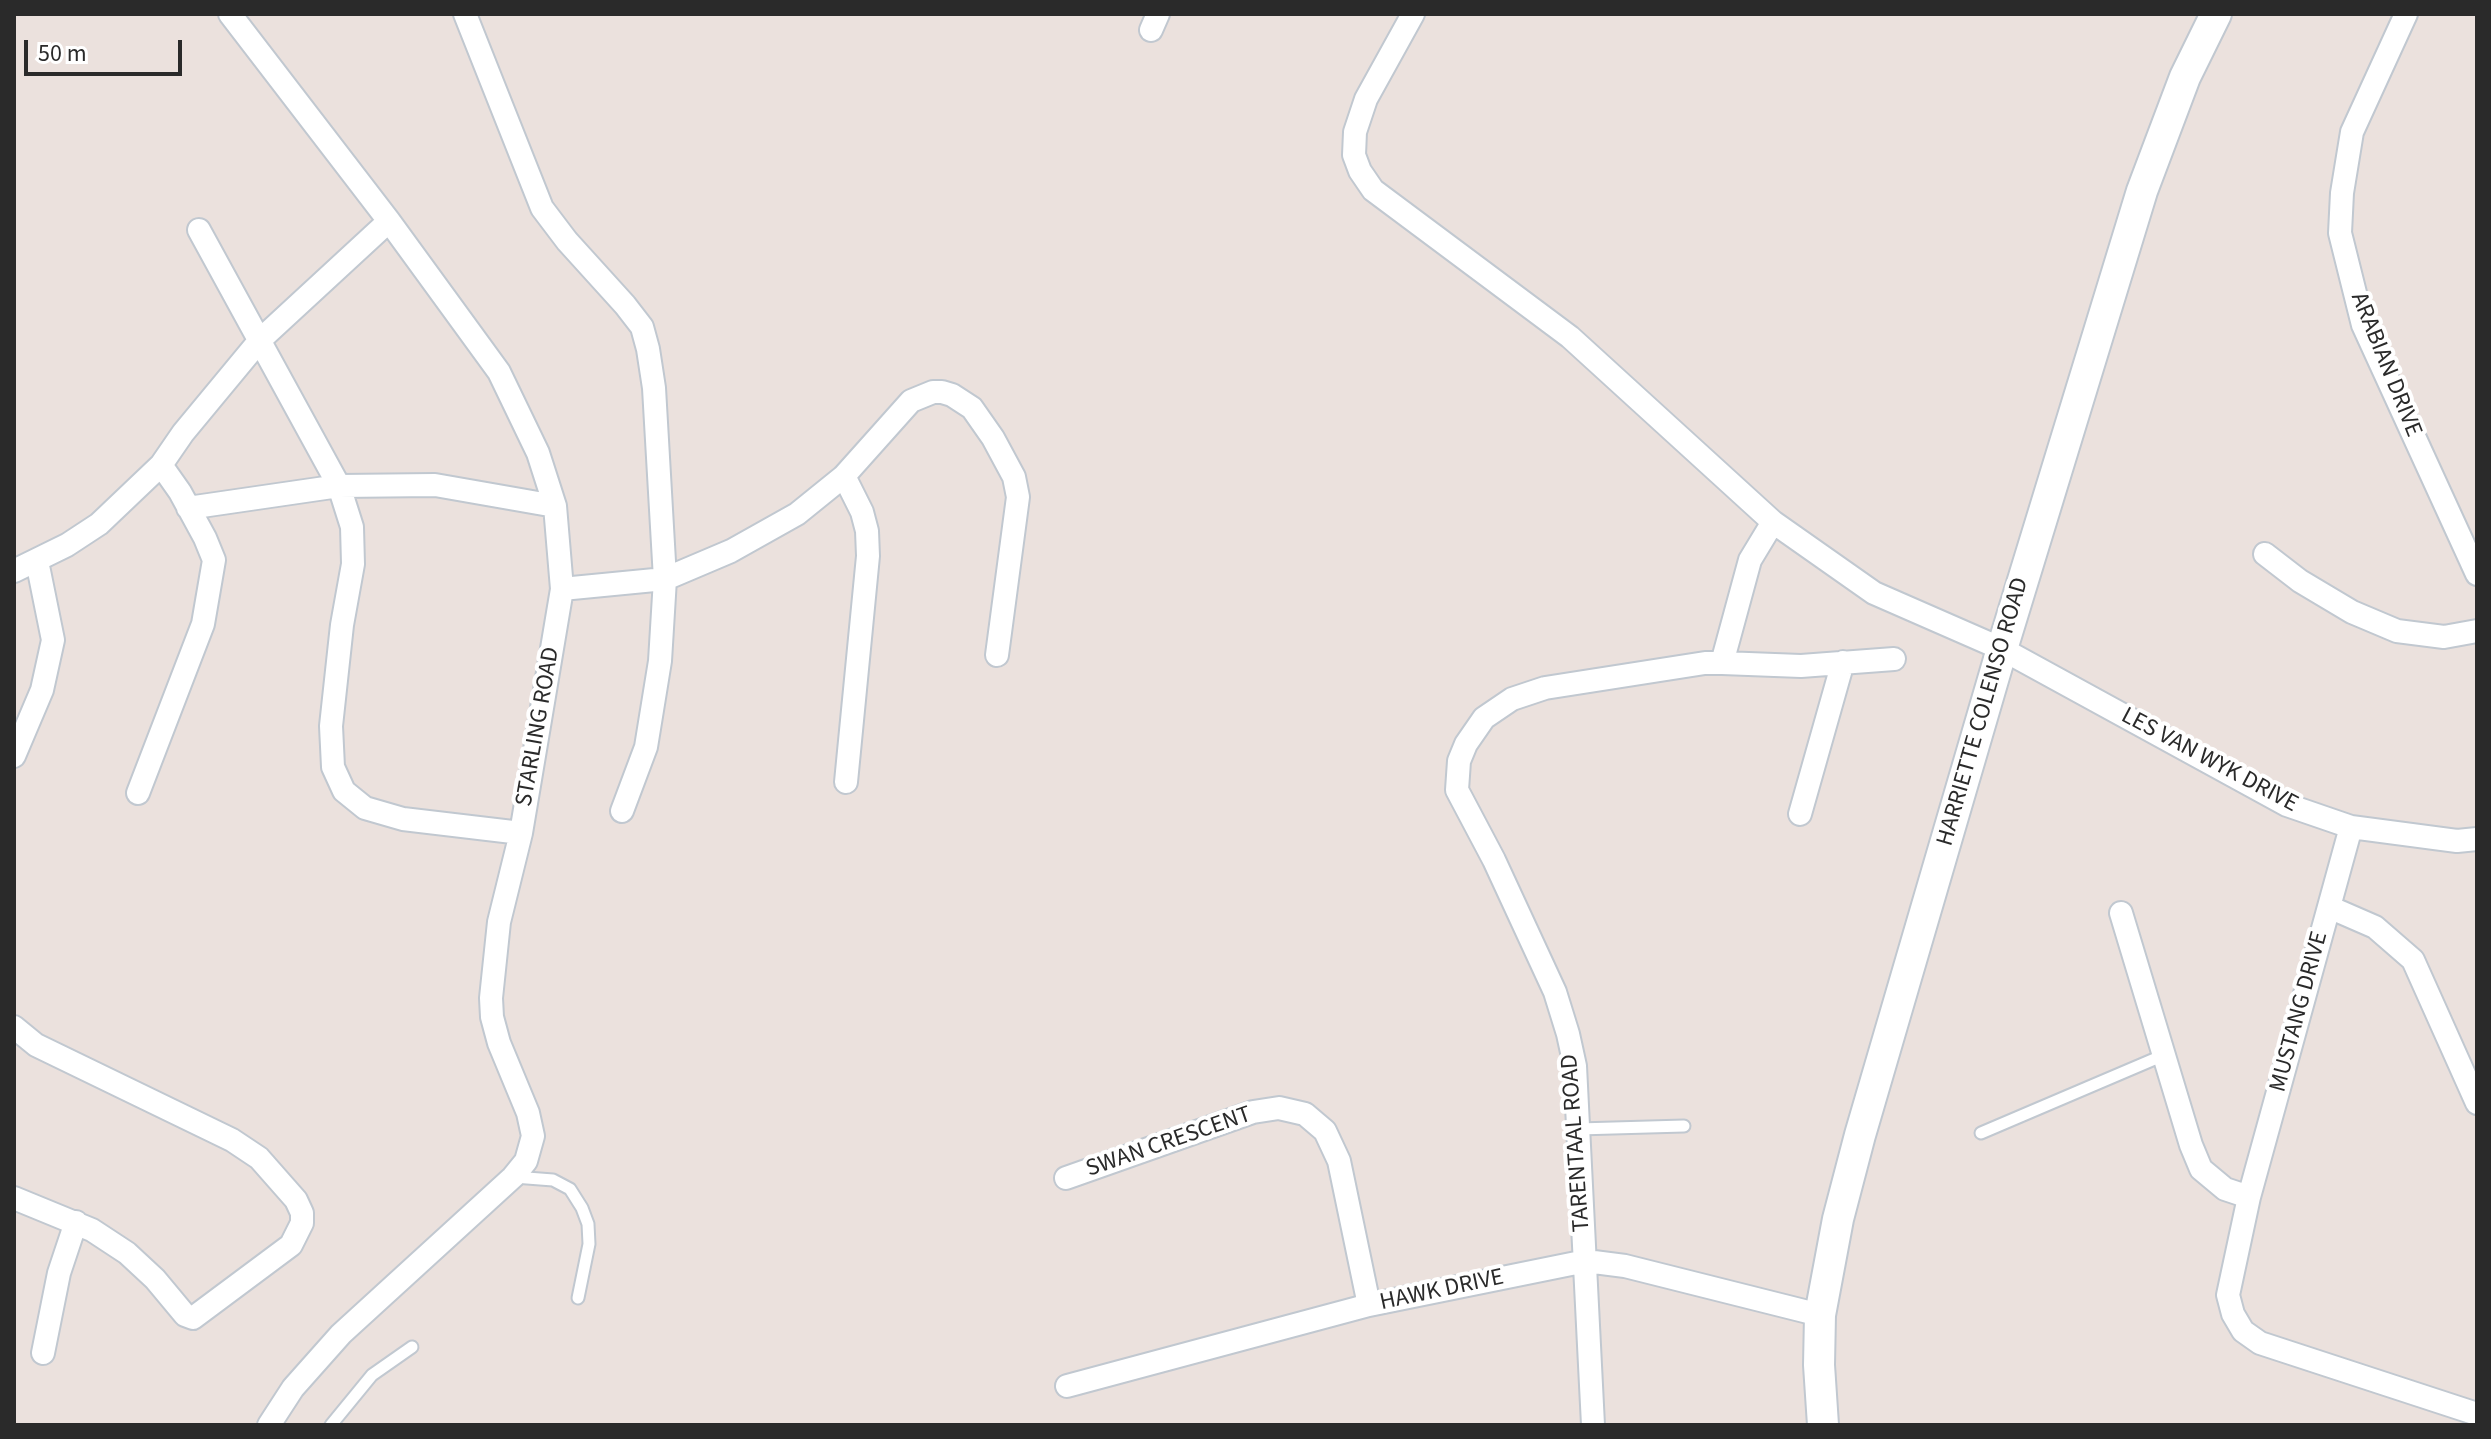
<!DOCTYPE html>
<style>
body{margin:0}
#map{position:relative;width:2491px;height:1439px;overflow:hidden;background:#ebe1dd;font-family:"Source Sans 3",sans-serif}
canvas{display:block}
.frame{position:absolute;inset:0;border:16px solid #2a2a2a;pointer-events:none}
.scale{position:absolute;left:24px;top:40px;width:158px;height:36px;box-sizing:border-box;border:4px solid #2a2a2a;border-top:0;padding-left:10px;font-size:24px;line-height:28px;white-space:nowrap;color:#2a2a2a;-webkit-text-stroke:6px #fff;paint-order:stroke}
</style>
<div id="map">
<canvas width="2491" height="1439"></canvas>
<div class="frame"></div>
<div class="scale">50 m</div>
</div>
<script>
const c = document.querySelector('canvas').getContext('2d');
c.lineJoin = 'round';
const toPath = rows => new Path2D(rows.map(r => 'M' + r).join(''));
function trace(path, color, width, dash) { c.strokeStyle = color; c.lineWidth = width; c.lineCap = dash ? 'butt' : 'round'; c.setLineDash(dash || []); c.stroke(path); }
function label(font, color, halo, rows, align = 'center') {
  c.font = font + ' "Source Sans 3",sans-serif'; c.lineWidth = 8; c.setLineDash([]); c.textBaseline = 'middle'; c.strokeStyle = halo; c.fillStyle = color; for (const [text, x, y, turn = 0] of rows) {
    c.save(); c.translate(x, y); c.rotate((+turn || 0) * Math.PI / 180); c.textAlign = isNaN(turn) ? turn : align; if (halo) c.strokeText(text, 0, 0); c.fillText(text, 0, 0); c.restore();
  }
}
const lane = toPath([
 [1578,1129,1684,1126],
 [1981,1133,2164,1055],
 [514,1177,553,1180,570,1189,582,1208,588,1224,589,1244,578,1298],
 [331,1425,372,1375,412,1347]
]);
const street = toPath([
 [230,14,389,221,499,372,538,453,555,506,562,589,521,833,499,922,491,998,492,1017,499,1043,528,1113,533,1136,526,1161,513,1177,341,1334,293,1388,269,1425],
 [465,14,542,208,567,241,625,305,642,327,648,349,654,388,665,579,660,661,646,747,622,811],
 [1413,14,1366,99,1355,132,1354,155,1360,171,1373,190,1570,337,1773,522,1874,593,2002,649,2287,805,2351,827,2457,841,2477,839],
 [2406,14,2352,132,2342,193,2340,233,2363,325,2477,574],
 [1151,30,1158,14],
 [199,230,339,486,352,527,353,564,342,625,331,726,333,767,344,791,365,808,403,819,521,833],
 [844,476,862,512,867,531,868,556,846,782],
 [188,508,339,486,435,485,555,506],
 [2265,554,2300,581,2352,612,2397,631,2444,637,2477,631],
 [14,571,67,545,99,524,161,465,183,433,260,340,389,221],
 [562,589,665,579,731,551,797,514,844,476,911,401,933,392,942,392,952,395,972,408,993,438,1014,477,1018,497,997,655],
 [1722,663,1801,666,1894,659],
 [14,756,42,690,53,640,37,561],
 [138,793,203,624,214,560,205,538,180,492,161,465],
 [1800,814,1843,662],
 [2351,827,2249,1197,2228,1295,2233,1314,2243,1331,2260,1343,2477,1414],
 [2329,907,2375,927,2413,960,2477,1103],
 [2121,913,2191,1145,2201,1169,2225,1189,2249,1197],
 [14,1027,36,1045,232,1140,259,1158,296,1200,302,1213,302,1223,291,1245,193,1318,185,1315,155,1279,127,1253,92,1230,14,1198],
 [1066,1178,1253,1112,1279,1108,1305,1114,1325,1131,1339,1161,1369,1305],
 [43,1353,59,1273,76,1222],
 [1067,1386,1369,1305,1586,1261,1625,1266,1820,1315],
 [1593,1425,1575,1066,1568,1034,1555,992,1494,860,1457,790,1459,761,1466,744,1484,718,1512,699,1545,688,1705,663,1722,663,1750,560,1773,522]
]);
const secondary = toPath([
 [1823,1425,1819,1365,1820,1315,1838,1219,1860,1135,2002,649,2142,191,2185,77,2216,14]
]);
const streetNames = [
 ["ARABIAN DRIVE",2385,365,68],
 ["HARRIETTE COLENSO ROAD",1984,712,-74],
 ["STARLING ROAD",539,727,-80],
 ["LES VAN WYK DRIVE",2209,761,28],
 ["MUSTANG DRIVE",2300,1012,-75],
 ["SWAN CRESCENT",1169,1143,-19],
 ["TARENTAAL ROAD",1577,1143,-94],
 ["HAWK DRIVE",1442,1291,-12]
];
trace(lane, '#c1c8d0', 15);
trace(street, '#c1c8d0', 26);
trace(secondary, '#c1c8d0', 34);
trace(lane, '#fff', 11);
trace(street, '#fff', 22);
trace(secondary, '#fff', 30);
label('24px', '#2a2a2a', '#fff', streetNames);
</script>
